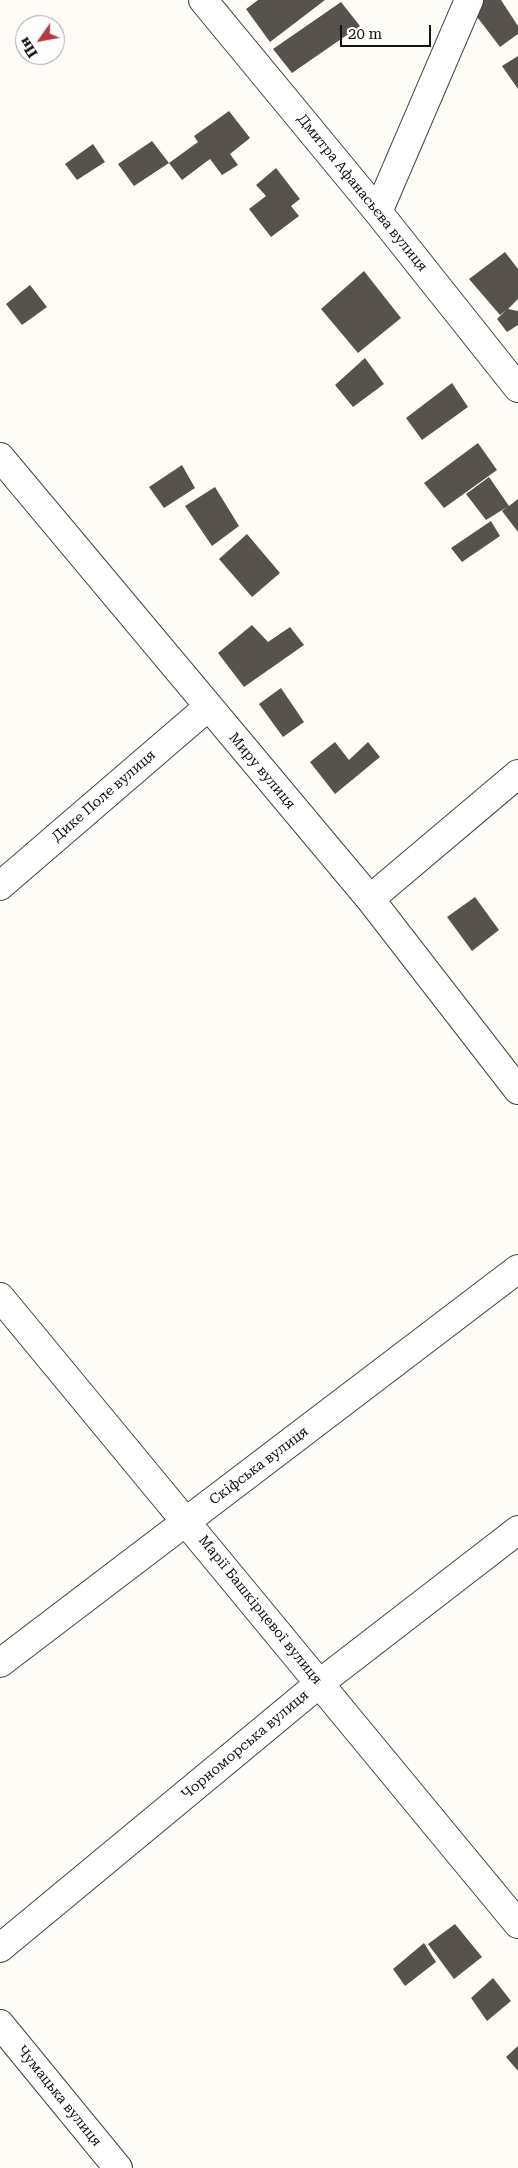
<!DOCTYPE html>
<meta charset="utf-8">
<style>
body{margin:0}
#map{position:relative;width:518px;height:2168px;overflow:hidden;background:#fefcf6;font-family:"Roboto Serif",serif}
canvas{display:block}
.north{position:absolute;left:15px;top:15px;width:50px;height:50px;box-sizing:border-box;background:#fff;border:1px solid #a0a0a0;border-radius:50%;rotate:237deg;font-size:14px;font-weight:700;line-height:20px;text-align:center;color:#111}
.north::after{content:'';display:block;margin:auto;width:18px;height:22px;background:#b23843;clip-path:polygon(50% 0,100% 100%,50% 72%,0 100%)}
.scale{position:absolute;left:340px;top:25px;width:91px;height:22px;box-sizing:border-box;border:2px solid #111;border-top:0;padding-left:6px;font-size:15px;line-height:18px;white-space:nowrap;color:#111;-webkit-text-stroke:4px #fff;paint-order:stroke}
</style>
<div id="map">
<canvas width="518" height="2168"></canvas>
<div class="north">Пн</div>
<div class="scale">20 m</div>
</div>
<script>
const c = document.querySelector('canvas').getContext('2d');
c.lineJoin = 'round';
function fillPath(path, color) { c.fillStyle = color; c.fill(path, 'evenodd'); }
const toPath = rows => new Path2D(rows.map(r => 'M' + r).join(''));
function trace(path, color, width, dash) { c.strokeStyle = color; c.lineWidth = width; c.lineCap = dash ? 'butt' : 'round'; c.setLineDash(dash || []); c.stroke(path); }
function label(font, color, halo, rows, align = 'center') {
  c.font = font + ' "Roboto Serif",serif'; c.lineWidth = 5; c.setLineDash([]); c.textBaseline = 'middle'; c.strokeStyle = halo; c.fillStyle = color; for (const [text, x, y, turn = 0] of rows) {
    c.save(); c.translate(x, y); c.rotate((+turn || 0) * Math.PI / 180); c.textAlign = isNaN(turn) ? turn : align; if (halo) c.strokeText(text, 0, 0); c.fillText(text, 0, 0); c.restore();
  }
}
const building = toPath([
 [258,0,325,0,270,42,246,9],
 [481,0,501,0,518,26,518,34,500,47,471,9],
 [341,2,360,26,292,73,273,49],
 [518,56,518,89,502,66],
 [229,111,250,138,230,154,238,165,222,175,210,159,182,180,169,163,198,142,194,136],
 [152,141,169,163,134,186,118,164],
 [93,144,105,162,77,180,65,164],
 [276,168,300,199,291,206,299,216,271,237,249,209,266,196,256,185],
 [505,252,518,269,518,299,508,309,518,311,518,325,507,332,497,319,506,310,500,315,469,279],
 [364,271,401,318,358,353,321,309],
 [30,285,47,307,22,325,6,304],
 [365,358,384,384,353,407,335,385],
 [452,383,468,407,422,440,406,418],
 [478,443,497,470,444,508,424,483],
 [182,465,195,488,164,508,149,487],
 [489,477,509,506,518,499,518,532,502,511,507,507,486,520,466,494],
 [215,487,239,526,212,546,185,506],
 [491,521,500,536,462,562,451,548],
 [247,534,280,573,252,597,219,559],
 [252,625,268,642,290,627,304,645,244,687,218,653],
 [281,688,304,722,283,737,259,704],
 [335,742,349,760,368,742,380,757,335,794,310,762],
 [475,897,499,930,472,951,447,917],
 [455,1924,482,1957,454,1979,428,1944],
 [424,1943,436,1962,405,1986,393,1969],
 [493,1978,511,2001,487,2021,471,1998],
 [518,2046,518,2071,506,2057]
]);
const minor = toPath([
 [203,0,378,212,518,388],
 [378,212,469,0],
 [0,457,370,899,518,1090],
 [0,886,208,707],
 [370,899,518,774],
 [0,1297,518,1924],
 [0,1663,518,1269],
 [0,1948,320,1683,518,1530],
 [0,2024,118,2168]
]);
const streetNames = [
 ["Дмитра Афанасьєва вулиця",362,193,51],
 ["Миру вулиця",262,771,50],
 ["Дике Поле вулиця",104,796,-41],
 ["Скіфська вулиця",259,1466,-37],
 ["Марії Башкірцевої вулиця",260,1610,51],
 ["Чорноморська вулиця",245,1745,-40],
 ["Чумацька вулиця",59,2096,51]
];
fillPath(building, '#58524e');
trace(minor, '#444', 30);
trace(minor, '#fff', 28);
label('14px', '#111', '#fff', streetNames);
</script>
